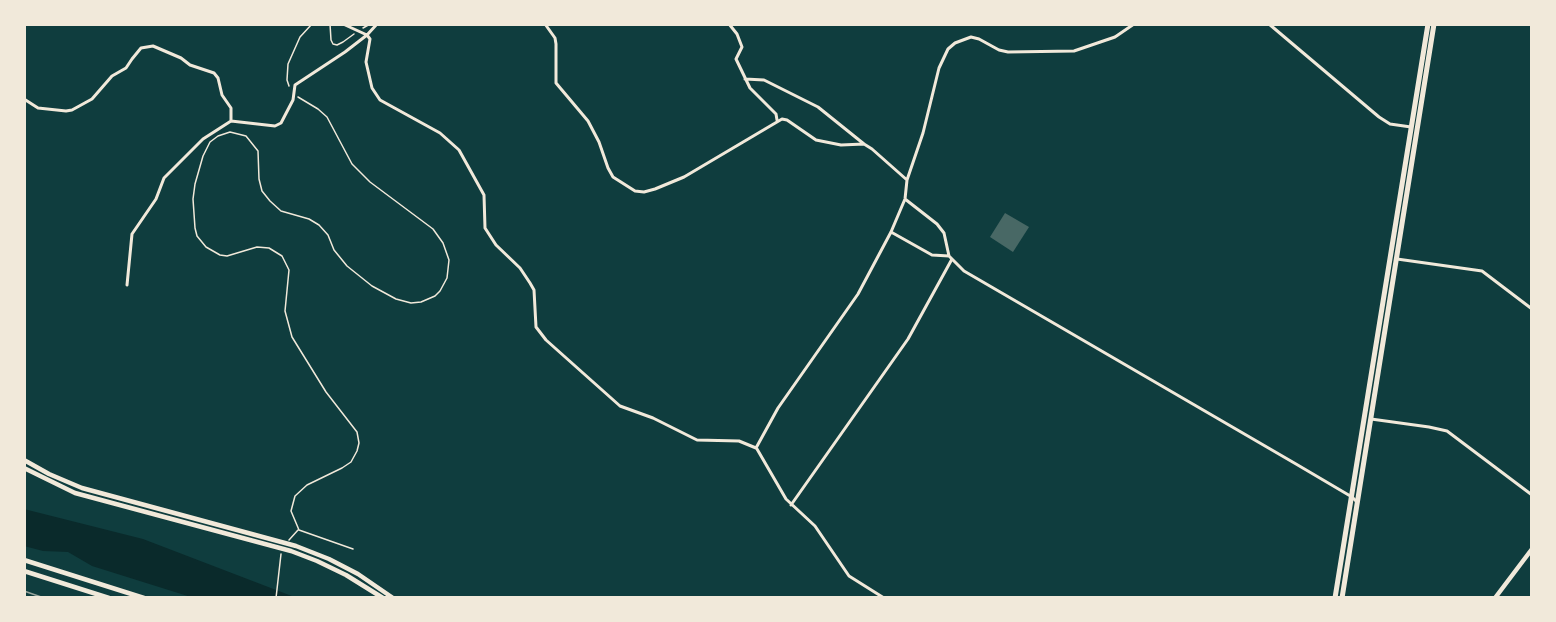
<!DOCTYPE html>
<style>
body{margin:0}
#map{position:relative;width:1556px;height:622px;overflow:hidden;background:#0f3d3e;font-family:Raleway,sans-serif}
canvas{display:block}
.frame{position:absolute;inset:0;border:26px solid #f1e9da;pointer-events:none}
</style>
<div id="map">
<canvas width="1556" height="622"></canvas>
<div class="frame"></div>
</div>
<script>
const c = document.querySelector('canvas').getContext('2d');
c.lineJoin = 'round';
function fillPath(path, color) { c.fillStyle = color; c.fill(path, 'evenodd'); }
const toPath = rows => new Path2D(rows.map(r => 'M' + r).join(''));
function trace(path, color, width, dash) { c.strokeStyle = color; c.lineWidth = width; c.lineCap = dash ? 'butt' : 'round'; c.setLineDash(dash || []); c.stroke(path); }
const water = toPath([
 [24,509,143,539,297,598,194,598,92,566,68,552,43,551,24,546]
]);
const building = toPath([
 [1005,213,1029,227,1013,252,990,237]
]);
const path = toPath([
 [330,24,331,40,333,44,337,45,343,42,354,34],
 [363,28,370,24],
 [289,86,287,80,288,64,300,37,312,24],
 [298,97,318,109,327,117,352,164,370,182,433,229,443,243,449,260,447,278,440,291,435,296,421,302,411,303,396,299,372,286,347,266,334,250,328,235,319,225,309,219,281,211,270,201,262,191,259,179,258,151,246,136,230,132,218,136,210,142,203,156,195,184,193,199,195,228,197,236,206,247,220,255,227,256,257,247,269,248,282,256,289,270,285,311,292,337,326,392,357,432,359,443,357,451,351,462,342,468,307,485,295,496,291,511,299,530,353,549],
 [289,540,298,530],
 [276,598,281,554]
]);
const minor = toPath([
 [377,24,367,35,370,39,366,62,372,88,380,100,440,133,459,150,484,195,485,228,496,245,520,268,530,283,534,290,536,327,546,340,620,406,653,418,697,440,739,441,756,448,778,408,858,294,891,232,905,199,907,180,923,133,939,68,948,49,955,43,971,37,979,39,999,50,1008,52,1074,51,1115,37,1134,24],
 [545,24,555,38,556,44,556,83,588,121,599,142,608,168,613,177,635,191,644,192,655,189,684,177,782,119,787,120,816,140,841,145,864,144],
 [729,24,737,34,742,47,736,59,750,88,776,114,777,120],
 [1269,24,1379,117,1390,124,1411,127],
 [745,79,764,80,818,107,864,144,872,149,907,180],
 [24,99,38,108,66,111,72,110,92,99,112,76,126,68,132,59,141,48,153,46,181,58,190,65,214,73,218,78,222,95,231,108,231,121],
 [905,199,937,224,944,233,949,256,964,271,1296,464,1352,497,1357,502],
 [891,232,932,255,949,256],
 [1397,259,1482,271,1532,309],
 [127,285,132,234,156,199,164,178,203,139,231,121,275,126,281,123,293,100,295,85,345,52,367,35,343,24],
 [1371,419,1429,427,1447,431,1532,495],
 [757,449,786,499,815,526,849,576,884,598],
 [791,505,908,339,952,259]
]);
const tertiary = toPath([
 [24,460,49,474,82,488,296,546,329,559,358,574,393,598],
 [24,468,75,493,291,551,317,561,346,575,383,598],
 [1495,598,1532,549]
]);
const secondary = toPath([
 [24,560,144,598],
 [24,571,109,598]
]);
const primary = toPath([
 [1335,598,1428,24],
 [1342,598,1434,24]
]);
const rail = toPath([
 [24,591,44,598]
]);
fillPath(water, '#0a2a2b');
fillPath(building, '#486865');
trace(path, '#f1e9da', 1.5);
trace(minor, '#f1e9da', 3);
trace(tertiary, '#f1e9da', 4.5);
trace(secondary, '#f1e9da', 4.5);
trace(primary, '#f1e9da', 5);
trace(rail, '#97a49c', 1.5);
</script>
